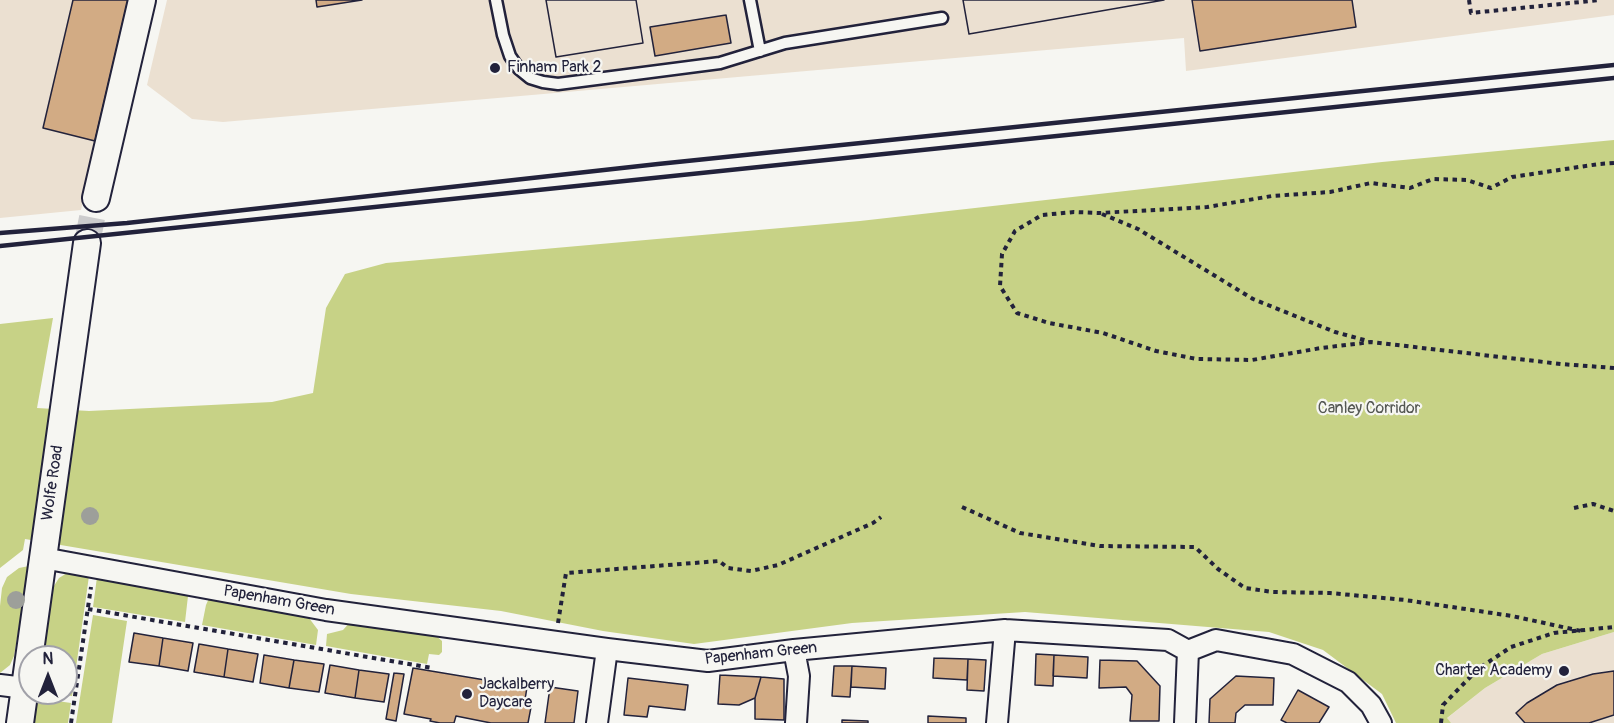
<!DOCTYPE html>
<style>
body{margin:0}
#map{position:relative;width:1614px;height:723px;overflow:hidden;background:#f6f6f2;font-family:Pangolin,sans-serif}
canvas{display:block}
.north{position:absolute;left:18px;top:645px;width:60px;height:60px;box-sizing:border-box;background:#f6f6f2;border:2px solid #a1a1a9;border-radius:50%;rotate:0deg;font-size:16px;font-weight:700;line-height:24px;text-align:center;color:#22223b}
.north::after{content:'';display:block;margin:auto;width:21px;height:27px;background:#22223b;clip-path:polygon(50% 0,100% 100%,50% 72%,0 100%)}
</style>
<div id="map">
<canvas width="1614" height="723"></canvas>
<div class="north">N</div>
</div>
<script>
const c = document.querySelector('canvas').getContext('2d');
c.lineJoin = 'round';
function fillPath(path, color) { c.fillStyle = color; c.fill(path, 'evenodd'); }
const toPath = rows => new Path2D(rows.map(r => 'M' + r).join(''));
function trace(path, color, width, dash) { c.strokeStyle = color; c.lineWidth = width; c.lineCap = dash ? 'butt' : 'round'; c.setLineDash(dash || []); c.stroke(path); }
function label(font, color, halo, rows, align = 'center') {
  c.font = font + ' Pangolin,sans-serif'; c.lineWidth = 4.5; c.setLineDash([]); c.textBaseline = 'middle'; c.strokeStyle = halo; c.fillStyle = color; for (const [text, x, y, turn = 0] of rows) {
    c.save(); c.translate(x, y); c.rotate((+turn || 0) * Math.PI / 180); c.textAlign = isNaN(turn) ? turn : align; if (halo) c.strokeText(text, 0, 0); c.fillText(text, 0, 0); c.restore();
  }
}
const built = toPath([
 [0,0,129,0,81,210,0,218],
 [167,0,1614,0,1614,15,1186,71,1184,38,223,122,192,119,147,85],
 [1614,632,1614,723,1451,723,1446,719,1485,688,1542,654]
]);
const green = toPath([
 [1614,140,1614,632,1542,654,1485,688,1447,718,1451,723,1396,723,1382,694,1323,650,1269,632,1025,612,852,623,694,644,603,631,501,611,351,594,25,539,23,550,0,568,0,324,53,318,37,408,89,411,272,402,313,393,326,308,345,274,386,263,860,221,1382,162],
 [29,566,14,656,10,665,0,673,0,606,2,588,7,577,19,568],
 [67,573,89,576,72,696,47,693,66,693,66,657,43,657,52,589,59,578],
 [97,577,187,592,188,596,185,622,93,607],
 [210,596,306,614,318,630,316,645,202,625,206,605],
 [93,615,127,621,112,723,76,723],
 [352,620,433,633,442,641,442,652,439,655,429,654,427,664,326,646,327,634,343,630],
 [37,698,71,703,68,723,33,723]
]);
const building = toPath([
 [73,0,128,0,95,141,43,128,73,0],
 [316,0,362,0,317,7,316,0],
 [546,0,636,0,643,43,556,57,546,0],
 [546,0,636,0,643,43,556,57,546,0],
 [963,0,1164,0,969,34,963,0],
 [963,0,1164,0,969,34,963,0],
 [1192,0,1352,0,1356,27,1200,51,1192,0],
 [726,15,731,43,655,56,650,27,726,15],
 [134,633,163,638,159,666,129,662,134,633],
 [163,638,193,643,188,671,159,666,163,638],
 [199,644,228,649,224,677,194,672,199,644],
 [228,649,258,654,253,682,224,677,228,649],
 [1036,654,1054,655,1053,686,1035,685,1036,654],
 [264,655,294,660,289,688,260,683,264,655],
 [1054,655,1088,657,1087,678,1053,676,1054,655],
 [934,658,968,659,967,680,933,678,934,658],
 [968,659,986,660,984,691,967,690,968,659],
 [294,660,324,664,319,692,289,688,294,660],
 [1100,660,1137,661,1160,686,1159,721,1130,721,1132,695,1126,687,1099,688,1100,660],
 [330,665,359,670,355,698,325,693,330,665],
 [834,666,852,666,850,697,832,696,834,666],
 [852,666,886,668,885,689,851,687,852,666],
 [413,668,527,687,525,700,532,702,528,723,491,723,456,716,454,723,440,723,430,721,431,719,404,714,413,668],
 [359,670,389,674,384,702,355,698,359,670],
 [1614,671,1614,715,1589,723,1525,723,1516,713,1527,703,1557,685,1593,674,1614,671],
 [394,673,404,674,396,721,386,719,394,673],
 [720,675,761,677,755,698,739,705,718,704,720,675],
 [1236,676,1274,678,1273,705,1245,705,1236,713,1235,723,1209,723,1210,699,1236,676],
 [761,677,784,679,784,720,755,719,755,698,761,677],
 [628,678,688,685,685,710,649,706,647,717,624,715,628,678],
 [550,687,578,691,574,723,545,723,550,687],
 [1298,690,1329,707,1319,723,1287,723,1281,720,1298,690],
 [928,716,966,718,966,723,928,723,928,716],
 [842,720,868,721,868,723,842,723,842,720]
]);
const tertiaryTunnel = toPath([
 [87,243,96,198]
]);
const path = toPath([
 [1469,0,1471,13,1600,0],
 [1614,163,1599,164,1512,177,1491,188,1467,180,1433,179,1410,188,1371,183,1330,192,1272,196,1207,207,1099,213,1074,212,1042,215,1015,231,1002,254,1000,286,1017,313,1049,323,1103,333,1156,351,1197,359,1252,360,1321,348,1371,342,1561,364,1614,368],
 [1102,214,1138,229,1253,299,1335,332,1368,341],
 [962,507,1020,533,1100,546,1195,547,1218,569,1245,588,1273,592,1330,593,1405,600,1512,616,1581,631],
 [1574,508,1593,504,1614,511],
 [88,609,432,668],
 [558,623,566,573,719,561,728,568,751,571,778,565,873,523,881,517],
 [71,723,91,587],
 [1441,723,1443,705,1478,669,1511,647,1554,633,1614,627]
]);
const service = toPath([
 [496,0,503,35,510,56,519,69,530,78,543,82,558,84,720,63,785,43,942,18],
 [750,0,760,51]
]);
const minor = toPath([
 [43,558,326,610,607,649,708,661,794,650,1005,630,1168,640,1188,651,1216,640,1293,654,1348,682,1371,705,1381,723],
 [794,650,799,676,796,723],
 [0,685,25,688],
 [597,723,607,649],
 [997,723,1005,630],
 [1185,723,1188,651]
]);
const tertiary = toPath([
 [96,198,142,0],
 [20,723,87,243]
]);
const rail = toPath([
 [0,233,127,223,658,164,1614,65],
 [0,246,1614,78]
]);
const trees = [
 [90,516],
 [16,600]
];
const markers = [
 [495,68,6,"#22223b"],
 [1564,671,6,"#22223b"],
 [467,694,6,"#22223b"]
];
const poiNames = [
 ["Finham Park 2",507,68],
 ["Charter Academy",1552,671,"right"],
 ["Jackalberry",479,685],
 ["Daycare",479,703]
];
const parkNames = [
 ["Canley Corridor",1369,409]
];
const streetNames = [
 ["Wolfe Road",53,483,-82],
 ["Papenham Green",279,601,10],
 ["Papenham Green",761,654,-6]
];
fillPath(built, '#ebe0d1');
fillPath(green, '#c7d286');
fillPath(building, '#d2ab84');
trace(building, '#22223b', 1.5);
trace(tertiaryTunnel, '#cccccd', 26, [26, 13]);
trace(service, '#22223b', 15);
trace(minor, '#22223b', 24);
trace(tertiary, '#22223b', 30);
trace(path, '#22223b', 4, [4.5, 4.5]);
trace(service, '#f6f6f2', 10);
trace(minor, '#f6f6f2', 20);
trace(tertiary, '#f6f6f2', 26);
trace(rail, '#22223b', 4.5);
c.fillStyle = '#9d9f9a';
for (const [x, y] of trees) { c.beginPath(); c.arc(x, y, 9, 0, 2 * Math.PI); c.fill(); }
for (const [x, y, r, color] of markers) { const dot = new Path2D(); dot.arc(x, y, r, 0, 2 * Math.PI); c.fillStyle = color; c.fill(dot); trace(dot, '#f6f6f2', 2); }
label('16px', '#22223b', '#f6f6f2', poiNames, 'left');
label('16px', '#545752', '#f6f6f2', parkNames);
label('16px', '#22223b', '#f6f6f2', streetNames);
</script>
